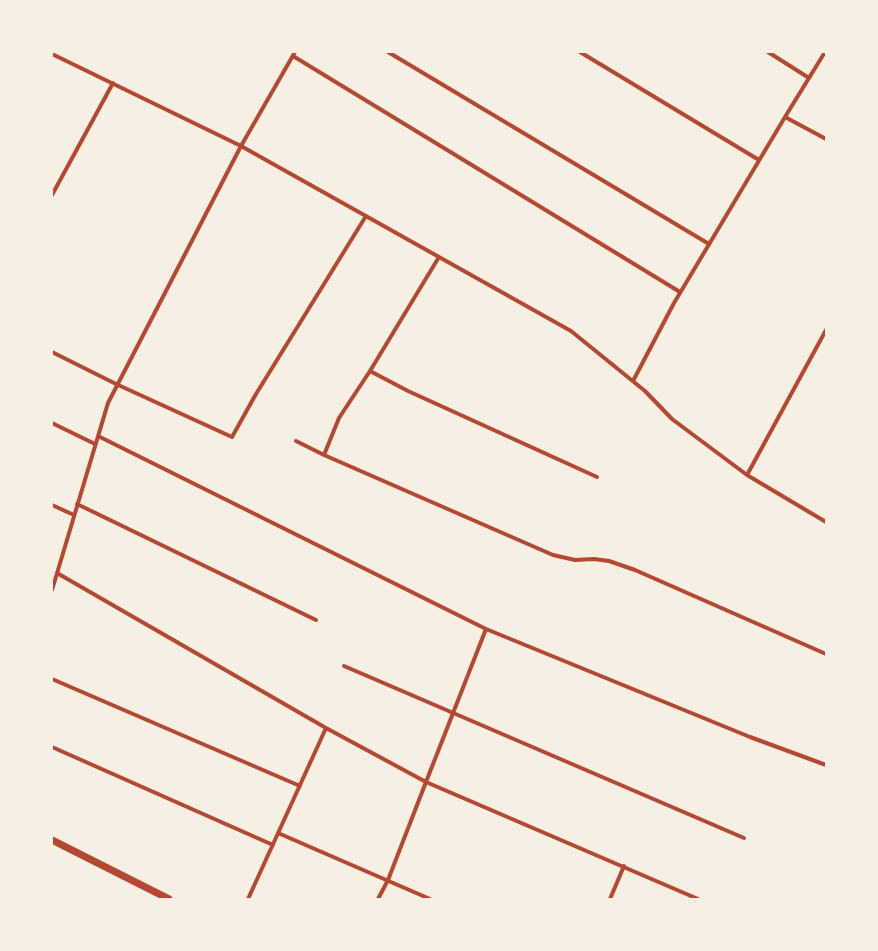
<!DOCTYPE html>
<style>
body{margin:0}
#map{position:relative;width:878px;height:951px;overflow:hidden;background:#f6efe4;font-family:Rubik,sans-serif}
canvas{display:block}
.frame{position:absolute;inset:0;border:53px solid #f6efe4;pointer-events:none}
</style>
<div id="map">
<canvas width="878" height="951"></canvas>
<div class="frame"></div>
</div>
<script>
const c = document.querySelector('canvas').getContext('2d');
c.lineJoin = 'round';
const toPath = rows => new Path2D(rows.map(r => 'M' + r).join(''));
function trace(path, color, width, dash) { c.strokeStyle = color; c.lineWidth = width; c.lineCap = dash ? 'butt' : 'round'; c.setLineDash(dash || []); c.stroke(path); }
const minor = toPath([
 [388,52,709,244],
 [580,52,759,160],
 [768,52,809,78],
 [52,54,241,146,571,331,645,391,672,419,747,475,826,522],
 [293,56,680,292],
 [785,117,826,139],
 [52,195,113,83],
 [439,257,370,371,408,391,597,477],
 [52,352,116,384,232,437,256,394,366,216],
 [633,381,674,303,785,117,825,52],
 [52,423,95,444],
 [98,436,486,629,750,737,826,765],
 [296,441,324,455,553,555,575,560,594,559,609,561,635,570,826,654],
 [324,455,339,418,370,371],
 [747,475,826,330],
 [77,504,316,620],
 [52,505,74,515],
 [57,573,326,728,426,782,388,880,378,899],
 [52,590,108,403,241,146,295,52],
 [486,629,426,782,698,899],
 [344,666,744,838],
 [52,679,300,786],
 [52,747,273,845],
 [278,833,430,899],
 [248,899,326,728],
 [610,899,624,866]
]);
const tertiary = toPath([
 [52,840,169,899]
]);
trace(minor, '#b5482f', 4);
trace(tertiary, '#b5482f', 7);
</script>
